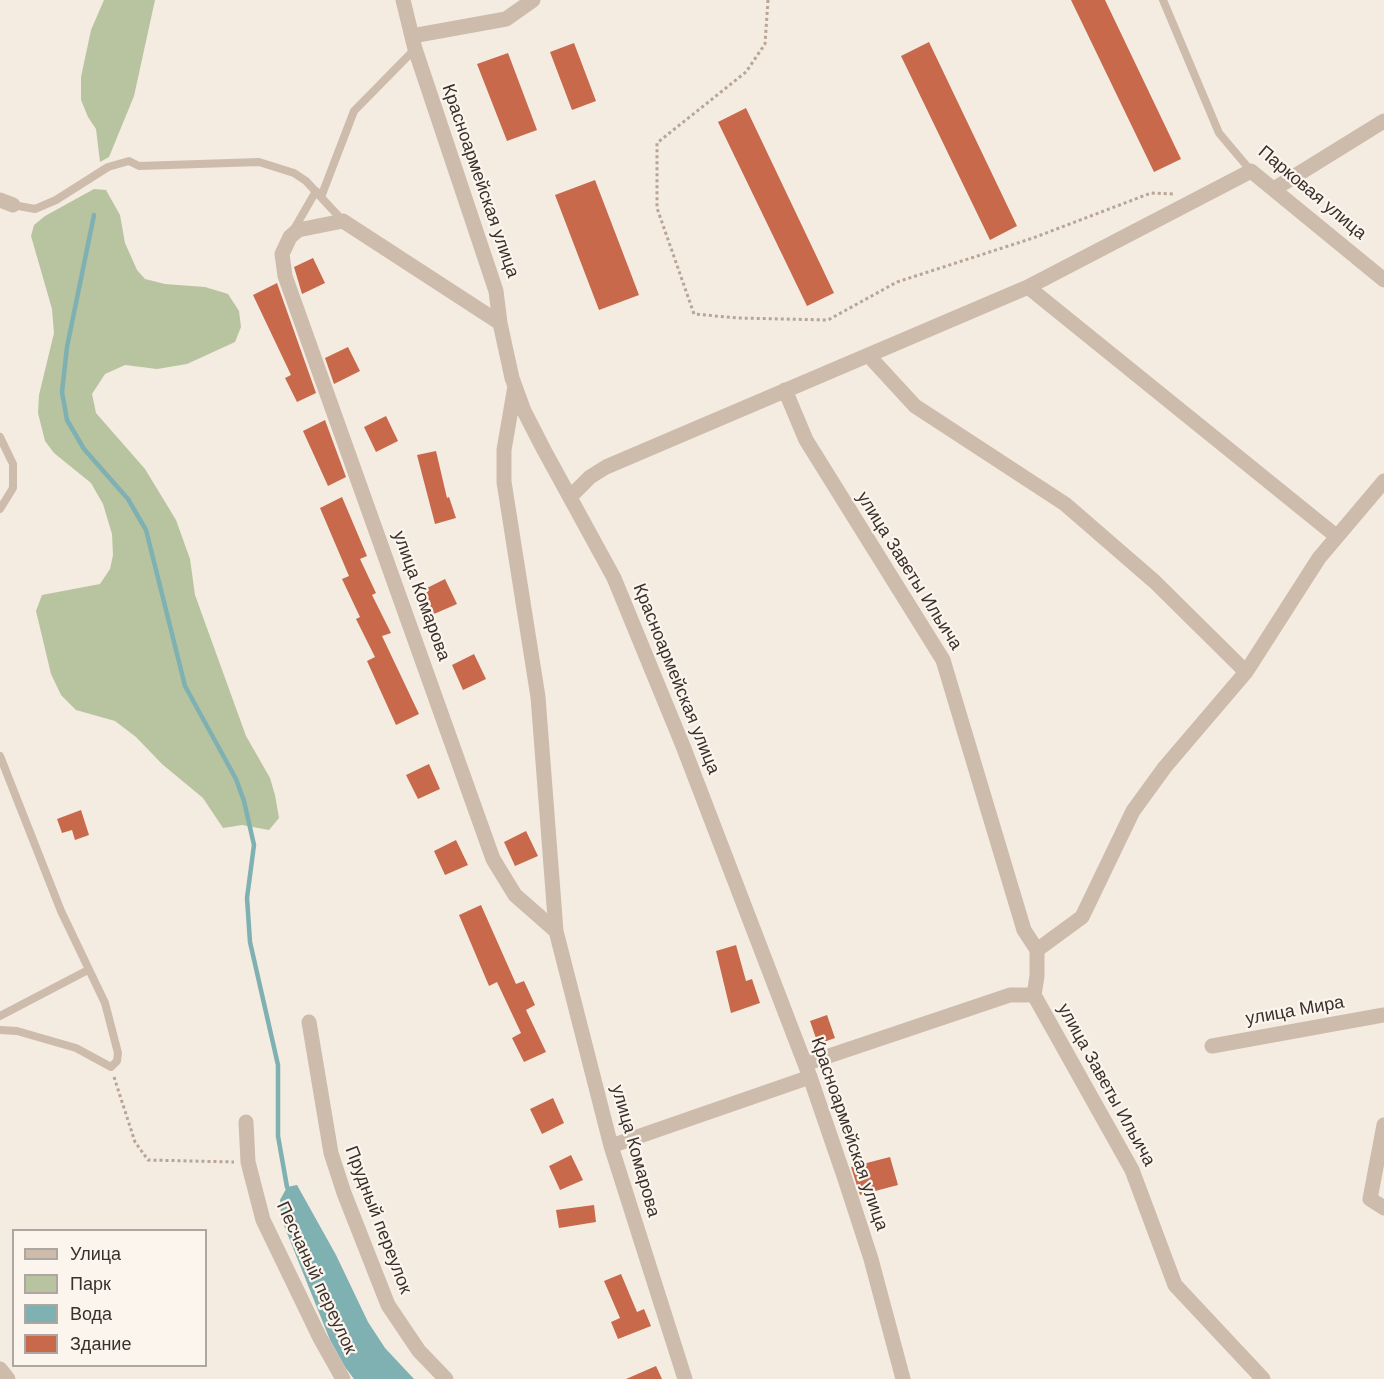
<!DOCTYPE html>
<meta charset="utf-8">
<style>
body{margin:0}
#map{position:relative;width:1384px;height:1379px;overflow:hidden;background:#f4ebe1;font-family:Helvetica,sans-serif}
canvas{display:block}
.legend{position:absolute;left:12px;top:1229px;width:195px;height:138px;box-sizing:border-box;background:#fbf5ee;border:2px solid #aea6a0;margin:0;padding:8px 10px;list-style:none;font-size:18px;color:#3b302b}
.legend li{display:flex;align-items:center;gap:12px;height:30px}
.legend b{width:30px;border:2px solid #aea6a0}
</style>
<div id="map">
<canvas width="1384" height="1379"></canvas>
<ul class="legend">
<li><b style="height:8px;background:#cdbbac"></b>Улица</li>
<li><b style="height:16px;background:#b8c4a0"></b>Парк</li>
<li><b style="height:16px;background:#7fb0b2"></b>Вода</li>
<li><b style="height:16px;background:#c8694b"></b>Здание</li>
</ul>
</div>
<script>
const c = document.querySelector('canvas').getContext('2d');
c.lineJoin = 'round';
function fillPath(path, color) { c.fillStyle = color; c.fill(path, 'evenodd'); }
const toPath = rows => new Path2D(rows.map(r => 'M' + r).join(''));
function trace(path, color, width, dash) { c.strokeStyle = color; c.lineWidth = width; c.lineCap = dash ? 'butt' : 'round'; c.setLineDash(dash || []); c.stroke(path); }
function label(font, color, halo, rows, align = 'center') {
  c.font = font + ' Helvetica,sans-serif'; c.lineWidth = 4.5; c.setLineDash([]); c.textBaseline = 'middle'; c.strokeStyle = halo; c.fillStyle = color; for (const [text, x, y, turn = 0] of rows) {
    c.save(); c.translate(x, y); c.rotate((+turn || 0) * Math.PI / 180); c.textAlign = isNaN(turn) ? turn : align; if (halo) c.strokeText(text, 0, 0); c.fillText(text, 0, 0); c.restore();
  }
}
const green = toPath([
 [104,0,155,0,134,96,109,157,100,162,96,129,88,117,81,100,81,77,91,30],
 [94,189,106,190,111,199,120,215,125,243,137,270,145,279,165,284,205,287,228,294,239,311,241,327,235,342,187,364,157,369,125,365,105,374,92,394,96,413,145,469,176,520,190,559,195,595,246,736,270,778,275,795,279,818,269,830,242,825,223,828,203,798,162,764,136,737,115,721,76,710,61,695,51,674,36,611,42,595,100,584,110,569,113,555,112,534,103,504,91,483,54,453,45,441,38,413,39,395,54,333,52,309,31,236,34,225,45,216]
]);
const water = toPath([
 [297,1185,336,1255,368,1322,385,1348,414,1379,354,1379,345,1367,330,1340,281,1218,280,1200,287,1187]
]);
const stream = toPath([
 [94,215,67,347,62,392,67,420,84,449,128,499,146,530,185,686,236,779,244,801,254,845,247,898,250,942,278,1065,278,1136,287,1187]
]);
const building = toPath([
 [1071,0,1105,0,1181,159,1154,172],
 [929,42,1017,226,990,240,901,56],
 [574,43,596,101,572,110,550,52],
 [508,53,537,130,507,141,477,64],
 [746,108,834,293,807,306,718,122],
 [595,180,639,295,599,310,555,195],
 [313,258,325,283,302,294,294,267],
 [277,283,316,393,297,402,285,378,291,375,253,295],
 [348,347,360,371,334,384,325,358],
 [386,416,398,441,376,452,364,427],
 [325,420,346,477,328,486,303,431],
 [436,451,447,498,449,497,456,518,435,524,417,455],
 [342,497,367,556,360,559,376,593,372,595,391,633,382,636,419,714,396,725,367,661,375,657,356,619,360,617,342,579,349,576,320,508],
 [445,579,457,604,434,614,423,590],
 [474,654,486,679,463,690,452,665],
 [429,764,440,789,418,799,406,775],
 [81,810,89,835,75,840,72,830,62,833,57,819],
 [526,831,538,856,515,866,504,842],
 [456,840,468,865,445,875,434,851],
 [481,905,516,984,524,981,535,1005,526,1010,546,1052,524,1062,512,1038,521,1033,497,982,489,986,459,915],
 [736,945,746,981,752,979,760,1003,731,1013,716,951],
 [827,1015,835,1038,818,1044,810,1021],
 [553,1098,564,1123,542,1134,530,1109],
 [571,1155,583,1180,560,1190,549,1166],
 [890,1157,898,1185,860,1195,851,1167],
 [594,1205,596,1222,559,1228,556,1210],
 [621,1274,637,1312,644,1309,651,1326,618,1339,611,1322,620,1318,604,1281],
 [656,1366,662,1379,626,1379]
]);
const path = toPath([
 [768,0,765,44,746,72,657,143,657,208,694,314,738,318,828,320,897,282,1033,238,1151,193,1174,194],
 [114,1077,135,1142,148,1160,234,1162]
]);
const service = toPath([
 [1163,0,1219,133,1251,171],
 [321,197,354,111,415,49],
 [13,205,35,209,56,200,108,167,129,161,139,166,259,162,294,173,306,181,343,221],
 [293,231,316,191],
 [0,437,13,464,13,488,0,509],
 [0,756,61,911,105,1003,118,1053,117,1061,111,1067,76,1048,17,1031,0,1030],
 [0,1016,88,970]
]);
const minor = toPath([
 [403,0,415,49,496,291,500,323,512,378,524,411,544,450,614,578,683,746,810,1077,845,1179,871,1259,903,1379],
 [412,36,506,19,533,0],
 [1274,189,1384,121],
 [0,200,13,205],
 [1028,287,1336,536],
 [500,323,343,221,298,230,290,237,282,254,285,276,493,859,515,895,556,931],
 [868,355,915,406,1065,504,1155,582,1246,672],
 [515,386,504,450,504,482,538,697,556,931,611,1146,685,1379],
 [785,390,806,440,943,660,1024,930,1037,950,1037,976,1034,995,1132,1170,1175,1285,1263,1379],
 [570,497,590,477,606,467,1028,287,1251,171,1384,280],
 [1037,950,1082,917,1133,811,1165,767,1246,672,1319,558,1384,481],
 [309,1022,331,1153,344,1193,388,1305,419,1351,446,1379],
 [1212,1046,1384,1015],
 [805,1064,1010,995,1034,995],
 [246,1122,248,1162,263,1220,320,1338,343,1379],
 [1384,1125,1370,1199,1384,1208],
 [611,1146,810,1077],
 [0,1369,8,1379]
]);
const streetNames = [
 ["Красноармейская улица",480,181,71],
 ["Парковая улица",1312,193,40],
 ["улица Заветы Ильича",909,571,58],
 ["улица Комарова",421,596,70],
 ["Красноармейская улица",676,679,68],
 ["улица Мира",1295,1011,-10],
 ["улица Заветы Ильича",1106,1085,61],
 ["Красноармейская улица",849,1134,71],
 ["улица Комарова",635,1151,74],
 ["Прудный переулок",378,1220,69],
 ["Песчаный переулок",316,1278,65]
];
fillPath(green, '#b8c4a0');
fillPath(water, '#7fb0b2');
trace(stream, '#7fb0b2', 4.5);
fillPath(building, '#c8694b');
trace(path, '#b9a596', 3, [3, 3]);
trace(service, '#cdbbac', 8);
trace(minor, '#cdbbac', 15);
label('18px', '#3b302b', '#fbf5ee', streetNames);
</script>
